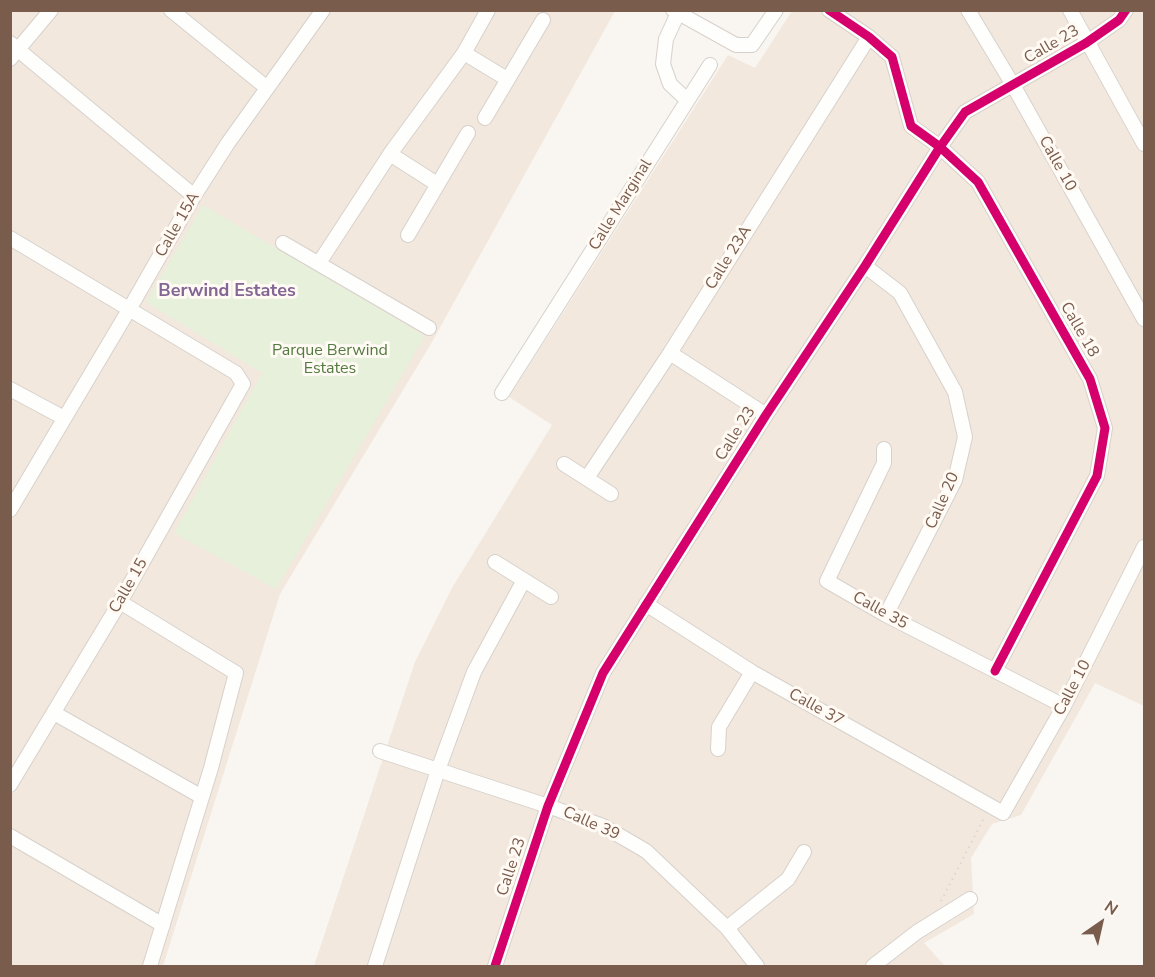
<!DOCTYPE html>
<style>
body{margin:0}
#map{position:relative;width:1155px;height:977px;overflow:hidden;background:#f9f5f0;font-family:"Nunito Sans",sans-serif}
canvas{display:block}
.frame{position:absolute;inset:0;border:12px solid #7a5c4d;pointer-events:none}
.north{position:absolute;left:1071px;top:893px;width:60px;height:60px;-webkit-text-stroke:4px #fffaf3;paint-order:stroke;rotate:34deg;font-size:16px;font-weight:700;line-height:24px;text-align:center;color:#7a5c4d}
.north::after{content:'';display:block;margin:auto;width:21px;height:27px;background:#7a5c4d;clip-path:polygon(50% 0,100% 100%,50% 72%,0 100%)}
</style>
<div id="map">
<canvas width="1155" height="977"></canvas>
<div class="frame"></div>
<div class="north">N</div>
</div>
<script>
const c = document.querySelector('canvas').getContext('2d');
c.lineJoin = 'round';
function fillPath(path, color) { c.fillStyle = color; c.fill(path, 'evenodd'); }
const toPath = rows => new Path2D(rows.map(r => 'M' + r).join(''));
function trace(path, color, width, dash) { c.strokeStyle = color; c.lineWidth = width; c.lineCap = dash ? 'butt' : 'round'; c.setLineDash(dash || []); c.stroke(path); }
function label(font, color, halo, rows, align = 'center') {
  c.font = font + ' "Nunito Sans",sans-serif'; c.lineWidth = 6; c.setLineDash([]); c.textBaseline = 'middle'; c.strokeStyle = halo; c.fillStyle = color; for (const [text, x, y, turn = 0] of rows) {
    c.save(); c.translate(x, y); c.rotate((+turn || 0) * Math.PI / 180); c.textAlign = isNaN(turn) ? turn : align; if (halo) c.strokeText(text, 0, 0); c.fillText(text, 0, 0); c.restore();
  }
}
const residential = toPath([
 [10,11,615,11,432,342,280,594,163,966,11,966],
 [792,11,1144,11,1144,706,1095,683,1021,815,992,824,971,858,974,914,924,943,945,966,314,966,415,662,452,588,552,425,509,397,728,55,755,68]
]);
const green = toPath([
 [203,205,425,336,276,589,174,533,262,373,146,302]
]);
const path = toPath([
 [941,901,985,816]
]);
const minor = toPath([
 [171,10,267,88],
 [673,10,736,45,752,45,776,10],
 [829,10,869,37,892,57,911,126,940,147,978,182,1090,379,1105,428,1097,476,995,671],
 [968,10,1013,85,1144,319],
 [1070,10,1144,144],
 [678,13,666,39,663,64,670,84,687,100],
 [10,43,194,196],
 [464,53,507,79],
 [10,59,51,10],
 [485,118,543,20],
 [390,154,437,184],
 [408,235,468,133],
 [10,238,236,373,243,384,120,602,10,785],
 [283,243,429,328],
 [319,263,390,154,464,53,488,10],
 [865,266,900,293,955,392,965,437,955,480,886,615],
 [670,353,766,415],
 [10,389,64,418],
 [502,393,710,65],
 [884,449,884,463,827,581,886,615,1064,706],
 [564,464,611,494],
 [587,478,670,353,869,37],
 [10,510,130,308,194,196,228,143,323,10],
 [495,562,551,597],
 [120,602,236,673,211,768,150,966],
 [646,604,752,672,1003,813,1064,706,1144,547],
 [54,713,202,797],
 [718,749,719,727,752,672],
 [380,751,548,806,603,826,646,851,727,928,757,966],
 [10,836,163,925],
 [727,928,788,879,804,852],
 [375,966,438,770,474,672,524,580],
 [495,966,548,806,603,673,766,415,865,266,940,147,965,112,1086,43,1119,20,1126,10],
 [873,966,917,932,970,899]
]);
const cycleway = toPath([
 [829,10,869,37,892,57,911,126,940,147,978,182,1090,379,1105,428,1097,476,995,671],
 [495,966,548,806,603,673,766,415,865,266,940,147,965,112,1086,43,1119,20,1126,10]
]);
const streetNames = [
 ["Calle 23",1052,45,-30],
 ["Calle 10",1057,164,61],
 ["Calle Marginal",621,205,-58],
 ["Calle 15A",178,225,-60],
 ["Calle 23A",729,258,-58],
 ["Calle 18",1079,330,60],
 ["Calle 23",736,434,-58],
 ["Calle 20",943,501,-66],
 ["Calle 15",129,586,-60],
 ["Calle 35",880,611,29],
 ["Calle 10",1073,688,-62],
 ["Calle 37",816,708,29],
 ["Calle 39",591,824,24],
 ["Calle 23",512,867,-72]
];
const parkNames = [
 ["Parque Berwind",330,351],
 ["Estates",330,369]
];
const neighbourhoodNames = [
 ["Berwind Estates",227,292]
];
fillPath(residential, '#f2e8de');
fillPath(green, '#e7f0db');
trace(minor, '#d7d1cb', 16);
trace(path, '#dcd5d0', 2, [1.5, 4.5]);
trace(minor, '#fefefd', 14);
trace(cycleway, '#d6006c', 9);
label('16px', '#7a5c4d', '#fffaf3', streetNames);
label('16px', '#537a41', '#fffaf3', parkNames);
label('bold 18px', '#846695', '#fffaf3', neighbourhoodNames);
</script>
